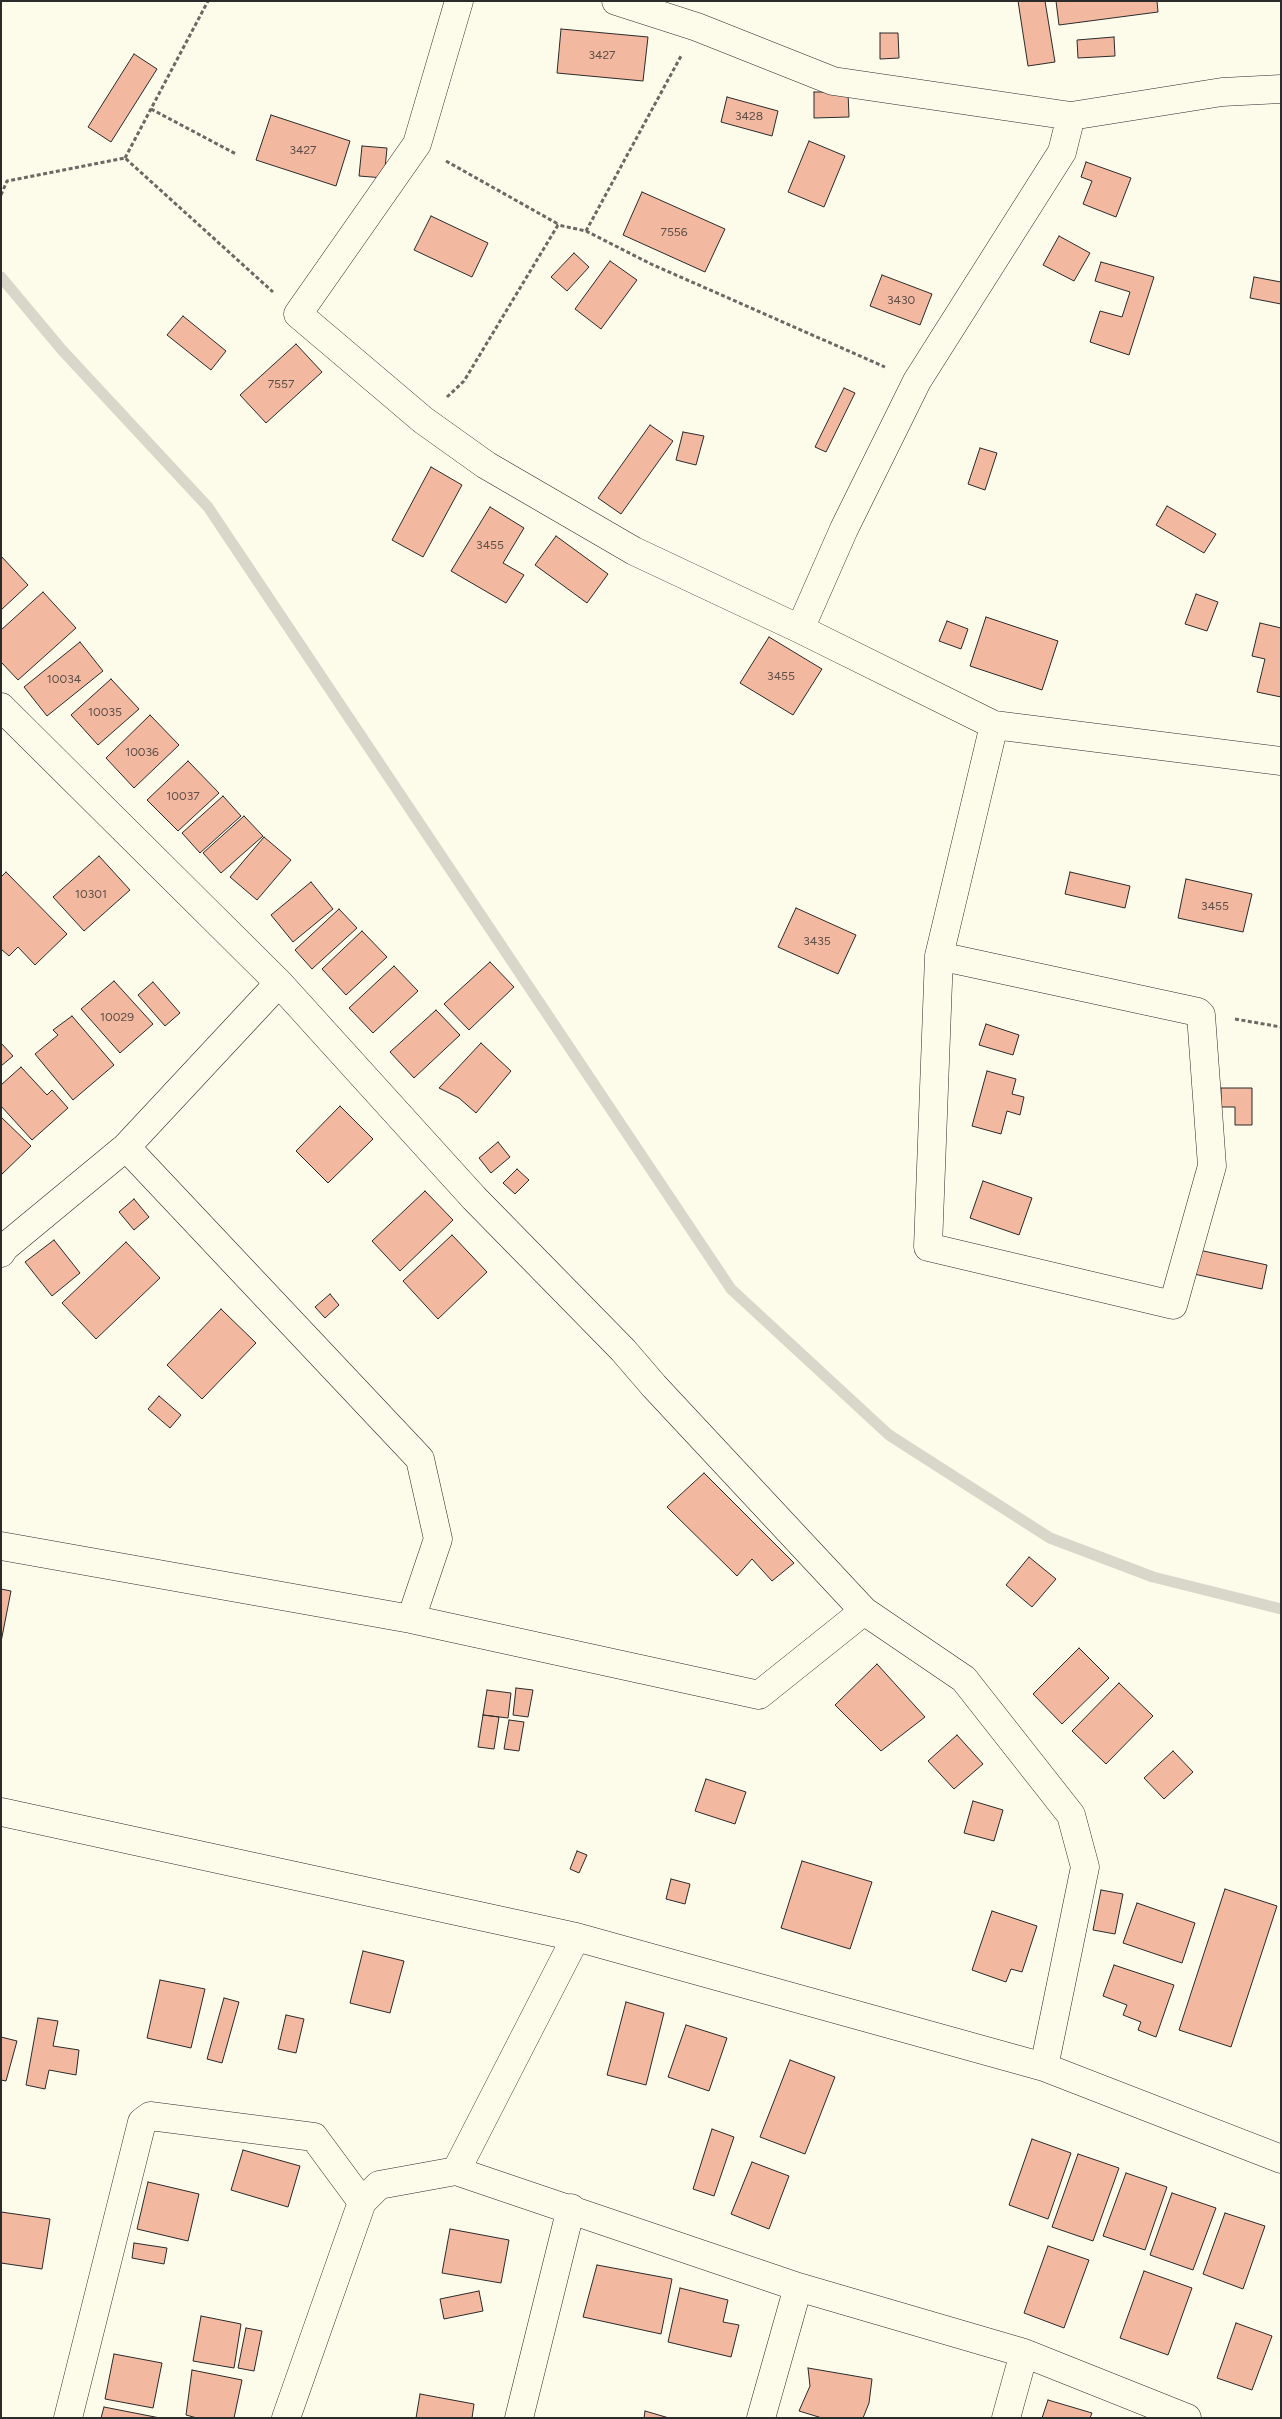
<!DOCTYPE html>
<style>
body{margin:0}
#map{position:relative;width:1282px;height:2419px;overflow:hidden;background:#fdfbea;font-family:Figtree,sans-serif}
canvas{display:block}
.frame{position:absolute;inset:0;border:2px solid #2b2b2b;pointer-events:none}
</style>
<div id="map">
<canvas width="1282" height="2419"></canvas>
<div class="frame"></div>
</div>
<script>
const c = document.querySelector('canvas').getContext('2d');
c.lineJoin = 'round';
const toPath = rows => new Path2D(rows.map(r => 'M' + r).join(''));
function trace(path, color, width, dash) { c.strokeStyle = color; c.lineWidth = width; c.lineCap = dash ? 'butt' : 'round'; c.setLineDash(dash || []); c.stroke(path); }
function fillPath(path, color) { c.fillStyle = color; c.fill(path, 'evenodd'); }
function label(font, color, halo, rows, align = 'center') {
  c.font = font + ' Figtree,sans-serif'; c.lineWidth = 4; c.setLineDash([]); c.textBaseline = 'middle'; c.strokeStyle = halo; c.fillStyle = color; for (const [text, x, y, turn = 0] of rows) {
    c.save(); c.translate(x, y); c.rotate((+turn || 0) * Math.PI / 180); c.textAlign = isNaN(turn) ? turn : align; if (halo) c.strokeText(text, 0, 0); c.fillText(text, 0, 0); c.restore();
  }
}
const stream = toPath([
 [1,277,62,350,208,507,731,1289,889,1435,1050,1538,1153,1577,1281,1609]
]);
const building = toPath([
 [1018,1,1045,1,1055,62,1028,66,1018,1],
 [1056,1,1157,1,1158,12,1059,25,1056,1],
 [561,29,648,37,643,81,557,73,561,29],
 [880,33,898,33,899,58,880,59,880,33],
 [1114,37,1115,56,1078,58,1077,40,1114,37],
 [134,54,157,69,111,142,88,127,134,54],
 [814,92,848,92,849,117,814,118,814,92],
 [727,97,778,111,772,136,721,122,727,97],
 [271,115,350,141,336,186,256,160,271,115],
 [809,141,845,156,824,207,788,192,809,141],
 [362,146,387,148,384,178,359,176,362,146],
 [1086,162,1131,178,1116,217,1083,204,1092,181,1081,177,1086,162],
 [642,192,725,229,705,272,623,235,642,192],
 [431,216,488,243,472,277,414,250,431,216],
 [1059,236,1090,253,1074,281,1043,265,1059,236],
 [574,253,589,267,567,291,551,277,574,253],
 [610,261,637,280,601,329,575,309,610,261],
 [1101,262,1154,277,1129,355,1090,342,1100,311,1122,317,1130,292,1095,281,1101,262],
 [882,275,932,294,920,325,870,306,882,275],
 [1254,277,1281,282,1281,304,1250,298,1254,277],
 [183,316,226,351,211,370,167,335,183,316],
 [296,344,322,372,266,423,240,395,296,344],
 [844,388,855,393,826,452,815,447,844,388],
 [650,425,673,441,621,514,598,498,650,425],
 [683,432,704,436,696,465,676,460,683,432],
 [980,448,997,453,985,490,968,484,980,448],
 [431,467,462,485,423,557,392,540,431,467],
 [1167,506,1216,534,1204,553,1156,525,1167,506],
 [490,507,524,528,503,563,524,575,506,603,451,571,490,507],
 [556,536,608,574,587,603,535,565,556,536],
 [1,556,28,585,1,610,1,556],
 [43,592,76,628,18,680,1,662,1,630,43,592],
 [1196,594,1218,602,1207,631,1185,624,1196,594],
 [986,617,1058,641,1042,690,970,666,986,617],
 [947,621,968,629,961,649,939,641,947,621],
 [1260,623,1281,628,1281,697,1257,692,1265,659,1252,656,1260,623],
 [769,637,822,669,793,715,740,683,769,637],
 [80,642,103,671,47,716,24,687,80,642],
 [111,679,139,709,98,745,71,715,111,679],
 [150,715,179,745,134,788,106,758,150,715],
 [188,761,219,793,178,831,147,800,188,761],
 [223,796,241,816,200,853,182,833,223,796],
 [244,816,263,836,221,873,203,853,244,816],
 [264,837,291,860,257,900,230,877,264,837],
 [99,856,130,890,84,931,53,897,99,856],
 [6,872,67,934,35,965,18,947,9,956,1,949,1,877,6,872],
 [1070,872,1130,886,1125,908,1065,894,1070,872],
 [1186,879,1252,894,1243,932,1178,918,1186,879],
 [311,882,333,909,293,942,271,915,311,882],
 [796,908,856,935,838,974,778,947,796,908],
 [339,909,357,928,312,969,295,950,339,909],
 [362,931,387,957,346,995,322,969,362,931],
 [490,962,514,987,469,1030,444,1004,490,962],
 [394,966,418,991,373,1033,349,1008,394,966],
 [114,981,153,1024,120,1053,81,1009,114,981],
 [153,982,180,1013,165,1026,138,995,153,982],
 [436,1010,460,1035,414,1078,390,1052,436,1010],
 [72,1016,114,1065,73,1100,35,1054,58,1035,53,1030,72,1016],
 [986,1024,1019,1035,1013,1055,979,1045,986,1024],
 [1,1043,13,1056,1,1066,1,1043],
 [481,1043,511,1071,476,1113,459,1098,439,1088,481,1043],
 [21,1067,47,1095,52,1090,68,1108,32,1140,1,1106,1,1085,21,1067],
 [987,1071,1016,1079,1012,1094,1024,1097,1020,1115,1007,1111,1001,1134,972,1126,987,1071],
 [1221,1088,1252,1088,1252,1125,1235,1125,1235,1107,1221,1107,1221,1088],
 [340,1106,373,1139,328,1183,296,1151,340,1106],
 [1,1117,31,1146,1,1175,1,1117],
 [498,1142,510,1157,491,1173,479,1158,498,1142],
 [517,1169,529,1180,515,1194,503,1183,517,1169],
 [983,1181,1032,1198,1019,1235,970,1218,983,1181],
 [425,1191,453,1220,400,1271,372,1241,425,1191],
 [134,1199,149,1217,134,1230,119,1212,134,1199],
 [452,1235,487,1272,438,1319,403,1281,452,1235],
 [54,1240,80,1273,52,1296,25,1262,54,1240],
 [126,1242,160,1278,96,1339,62,1303,126,1242],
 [1199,1250,1267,1265,1262,1289,1194,1274,1199,1250],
 [330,1294,339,1305,325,1318,315,1307,330,1294],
 [221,1309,256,1343,202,1399,167,1365,221,1309],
 [159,1396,181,1415,170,1428,148,1409,159,1396],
 [704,1473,794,1563,772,1581,752,1559,737,1576,667,1507,704,1473],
 [1029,1557,1056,1579,1032,1607,1006,1585,1029,1557],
 [1,1589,11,1591,1,1642,1,1589],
 [1079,1648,1109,1678,1062,1724,1033,1694,1079,1648],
 [877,1664,925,1717,881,1751,835,1705,877,1664],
 [1119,1683,1153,1716,1106,1764,1072,1731,1119,1683],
 [516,1688,533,1690,528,1717,513,1715,516,1688],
 [487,1690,511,1693,508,1718,483,1715,487,1690],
 [483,1715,499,1717,494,1749,478,1747,483,1715],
 [509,1720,524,1722,519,1751,504,1749,509,1720],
 [957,1735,983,1764,954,1789,928,1761,957,1735],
 [1173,1751,1193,1772,1164,1799,1144,1778,1173,1751],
 [706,1779,746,1792,735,1824,695,1811,706,1779],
 [973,1801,1003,1810,994,1841,964,1833,973,1801],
 [577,1851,587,1855,579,1873,570,1869,577,1851],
 [802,1861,872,1882,850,1949,781,1928,802,1861],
 [671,1879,690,1884,685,1904,666,1899,671,1879],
 [1225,1889,1277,1906,1231,2047,1179,2030,1225,1889],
 [1101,1890,1123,1894,1115,1934,1093,1930,1101,1890],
 [1137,1903,1195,1923,1182,1963,1123,1943,1137,1903],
 [992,1911,1037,1926,1022,1972,1011,1969,1006,1982,972,1970,992,1911],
 [363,1951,404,1961,390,2013,350,2003,363,1951],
 [1114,1965,1174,1985,1156,2037,1138,2030,1141,2022,1123,2015,1127,2005,1103,1996,1114,1965],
 [160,1980,205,1989,191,2048,147,2038,160,1980],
 [224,1998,239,2002,222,2063,207,2059,224,1998],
 [626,2002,664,2013,646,2085,607,2075,626,2002],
 [286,2015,304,2019,296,2053,278,2049,286,2015],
 [38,2018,58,2021,53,2046,79,2050,76,2075,49,2070,45,2089,26,2085,38,2018],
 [686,2025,727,2038,709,2091,668,2077,686,2025],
 [1,2037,17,2041,6,2081,1,2080,1,2037],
 [790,2060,835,2077,805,2154,760,2137,790,2060],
 [712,2129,734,2137,714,2196,693,2189,712,2129],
 [1032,2139,1071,2153,1048,2219,1009,2205,1032,2139],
 [243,2150,300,2166,288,2207,231,2190,243,2150],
 [1078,2154,1119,2168,1093,2241,1052,2227,1078,2154],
 [752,2162,789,2176,769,2229,731,2214,752,2162],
 [1126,2173,1167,2187,1145,2250,1103,2236,1126,2173],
 [148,2182,199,2194,188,2241,137,2229,148,2182],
 [1172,2193,1216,2208,1193,2270,1150,2255,1172,2193],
 [1,2212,50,2219,42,2269,1,2263,1,2212],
 [1225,2213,1265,2226,1243,2289,1203,2274,1225,2213],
 [450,2229,509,2240,501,2283,442,2273,450,2229],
 [134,2243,167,2248,164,2264,132,2258,134,2243],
 [1048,2246,1089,2260,1064,2328,1024,2313,1048,2246],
 [597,2265,672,2279,661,2334,583,2317,597,2265],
 [1144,2271,1192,2288,1168,2355,1120,2338,1144,2271],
 [680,2288,728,2300,723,2322,739,2325,731,2357,668,2342,680,2288],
 [479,2291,483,2311,444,2319,440,2299,479,2291],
 [201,2316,241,2324,234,2368,193,2361,201,2316],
 [1236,2323,1272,2336,1252,2390,1217,2378,1236,2323],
 [246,2328,262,2331,254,2371,238,2368,246,2328],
 [114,2354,162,2363,153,2408,105,2399,114,2354],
 [808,2368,872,2379,869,2403,863,2418,822,2418,799,2411,810,2386,808,2368],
 [192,2370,242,2380,234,2418,197,2418,186,2415,192,2370],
 [420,2394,474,2404,472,2418,416,2418,420,2394],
 [1048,2400,1092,2413,1090,2418,1042,2418,1048,2400],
 [104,2407,160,2418,101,2418,104,2407],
 [645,2411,669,2418,644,2418,645,2411]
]);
const path = toPath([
 [151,109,236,154],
 [125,158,208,1],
 [446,161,558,224],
 [1,195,7,181,125,158,273,292],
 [586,231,651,264,885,367],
 [447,397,464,381,558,225,586,231,681,56],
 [1235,1019,1281,1027]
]);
const street = toPath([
 [459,1,417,144,298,314,423,420,486,465,634,551,800,629,994,725,1281,761],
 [616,1,697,27,833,81,1071,116,1222,92,1281,89],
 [800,629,844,529,917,381,1062,152,1071,116],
 [1,707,279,983,474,1198,623,1350,654,1386,864,1611,964,1679,1071,1815,1085,1867,1044,2067],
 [939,956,1198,1012,1201,1015,1212,1166,1173,1305,928,1247,939,956,994,725],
 [126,1147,420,1459,438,1539,411,1619],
 [1,1253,5,1247,126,1147,279,983],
 [1,1546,411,1619,759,1695,864,1611],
 [1,1812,576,1937,1044,2067,1281,2159],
 [456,2171,576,1937],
 [68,2418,142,2122,150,2116,314,2137,362,2202],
 [286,2418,362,2202,379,2185,456,2171,798,2287,1024,2353,1187,2418],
 [519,2418,571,2208],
 [761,2418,798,2287],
 [1006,2418,1024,2353]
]);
const numberNames = [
 ["3427",602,55],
 ["3428",749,116],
 ["3427",303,150],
 ["7556",674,232],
 ["3430",901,300],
 ["7557",281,384],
 ["3455",490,545],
 ["3455",781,676],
 ["10034",64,679],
 ["10035",105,712],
 ["10036",142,752],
 ["10037",183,796],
 ["10301",91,894],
 ["3455",1215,906],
 ["3435",817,941],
 ["10029",117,1017]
];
trace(stream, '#d8d7c9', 11);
fillPath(building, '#f2b8a0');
trace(building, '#2b2b2b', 1);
trace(street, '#2b2b2b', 29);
trace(path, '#6a6964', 3, [4, 2.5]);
trace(street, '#fdfbea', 28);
label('12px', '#5d4e48', null, numberNames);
</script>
